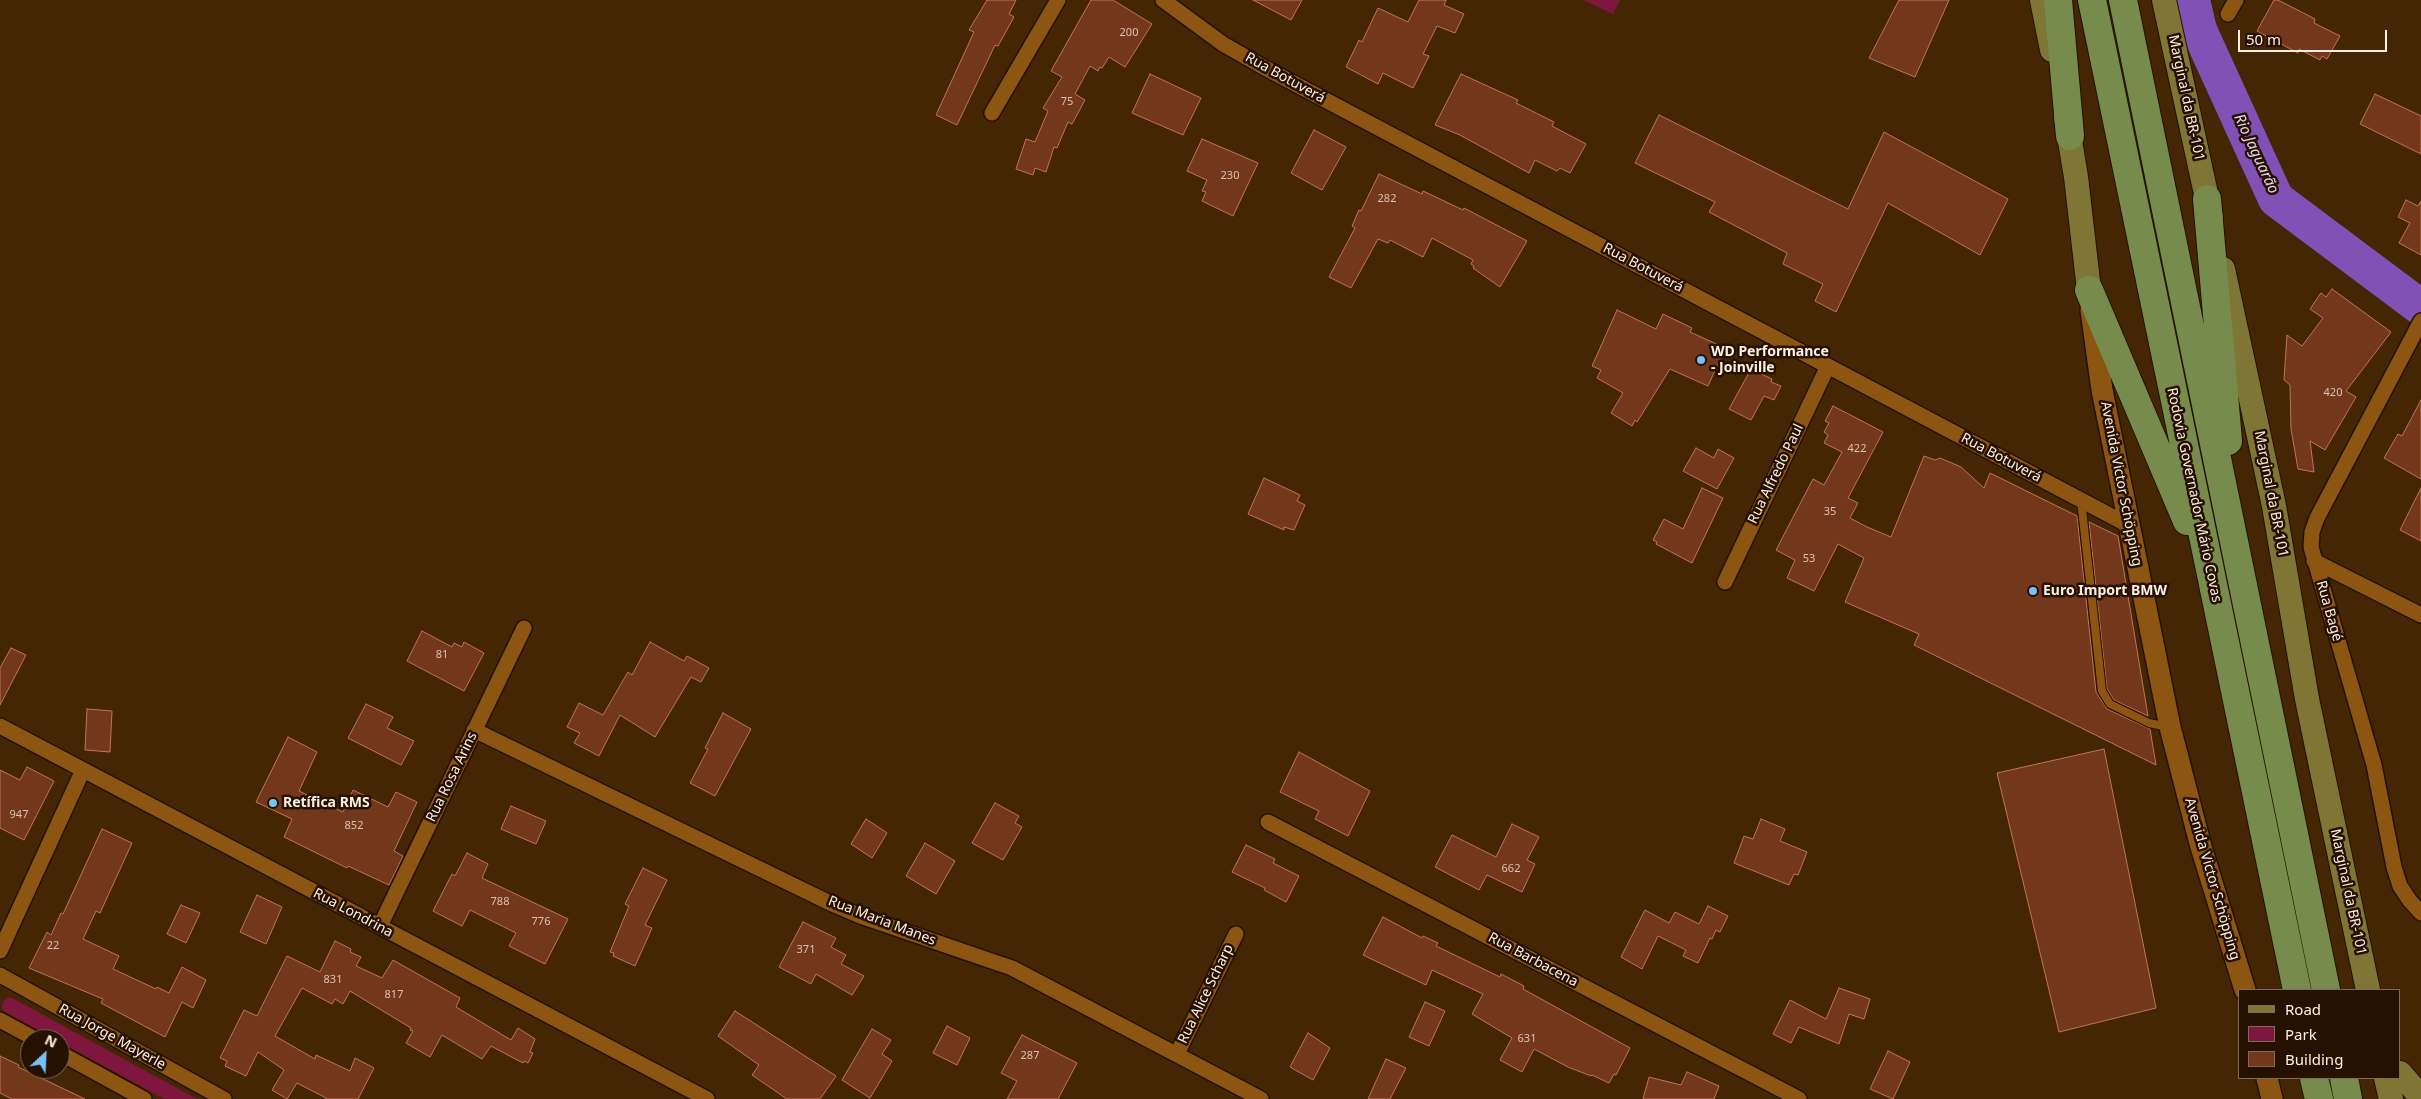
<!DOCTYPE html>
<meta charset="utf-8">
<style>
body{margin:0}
#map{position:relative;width:2421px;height:1099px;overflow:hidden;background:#442605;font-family:"Noto Sans",sans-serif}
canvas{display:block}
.legend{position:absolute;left:2238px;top:989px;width:162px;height:90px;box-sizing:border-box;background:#261000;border:1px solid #7c6a5b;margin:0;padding:6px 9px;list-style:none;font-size:15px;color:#fdf0e4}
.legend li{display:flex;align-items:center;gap:10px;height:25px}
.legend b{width:25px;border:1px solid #7c6a5b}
.north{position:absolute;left:20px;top:1029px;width:50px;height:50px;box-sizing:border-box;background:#261000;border:1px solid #7c6a5b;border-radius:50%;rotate:25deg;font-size:14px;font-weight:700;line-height:20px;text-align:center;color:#fdf0e4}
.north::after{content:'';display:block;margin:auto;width:18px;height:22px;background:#79bff8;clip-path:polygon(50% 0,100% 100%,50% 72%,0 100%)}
.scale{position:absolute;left:2238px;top:30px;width:149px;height:22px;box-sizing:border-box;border:2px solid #fdf0e4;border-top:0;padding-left:6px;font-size:15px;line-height:18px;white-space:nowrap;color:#fdf0e4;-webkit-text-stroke:4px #261000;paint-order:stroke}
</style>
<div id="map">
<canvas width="2421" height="1099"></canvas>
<ul class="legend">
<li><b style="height:6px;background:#7f7635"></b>Road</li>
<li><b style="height:14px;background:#7f163e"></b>Park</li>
<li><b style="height:14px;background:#73371b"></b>Building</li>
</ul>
<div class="north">N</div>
<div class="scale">50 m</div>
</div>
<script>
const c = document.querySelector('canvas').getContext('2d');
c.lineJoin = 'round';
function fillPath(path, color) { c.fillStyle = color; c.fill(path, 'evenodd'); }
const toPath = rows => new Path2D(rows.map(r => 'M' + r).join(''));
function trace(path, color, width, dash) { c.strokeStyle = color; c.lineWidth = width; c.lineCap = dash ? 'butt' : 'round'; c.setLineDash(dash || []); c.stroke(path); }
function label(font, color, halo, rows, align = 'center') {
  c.font = font + ' "Noto Sans",sans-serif'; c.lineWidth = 5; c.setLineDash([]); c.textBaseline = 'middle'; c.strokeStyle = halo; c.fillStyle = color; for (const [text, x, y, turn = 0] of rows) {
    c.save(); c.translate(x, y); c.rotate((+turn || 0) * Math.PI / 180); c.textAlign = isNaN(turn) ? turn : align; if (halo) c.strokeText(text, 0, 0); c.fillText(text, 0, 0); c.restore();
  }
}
const green = toPath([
 [1583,0,1620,0,1613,14],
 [8,997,14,999,197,1099,164,1099,60,1042,60,1039,54,1039,5,1012,2,1008,3,1002]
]);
const river = toPath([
 [2192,0,2199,30,2276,199,2419,306]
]);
const building = toPath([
 [987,0,1016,0,1009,14,1014,17,998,46,995,45,957,125,936,115,974,32,969,30,987,0],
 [1091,0,1113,0,1152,24,1125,67,1109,57,1102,68,1100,67,1098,71,1090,66,1075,94,1085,100,1072,124,1068,122,1057,148,1054,147,1046,172,1035,168,1033,175,1016,169,1026,139,1035,142,1048,111,1043,108,1062,77,1051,71,1091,0],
 [1253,0,1302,0,1291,20,1253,0],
 [1419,0,1446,0,1444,5,1464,14,1455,33,1437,26,1423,54,1429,56,1413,88,1383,73,1378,84,1346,67,1359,40,1362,42,1378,8,1408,22,1419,0],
 [1899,0,1949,0,1915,77,1869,58,1899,0],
 [2274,0,2278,0,2315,19,2314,23,2340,36,2327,59,2322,56,2320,60,2299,49,2298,53,2257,31,2274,0],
 [1150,74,1201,98,1183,135,1132,113,1150,74],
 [1461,74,1518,100,1516,103,1554,122,1552,126,1586,144,1570,173,1560,168,1557,171,1535,160,1529,173,1460,135,1435,125,1461,74],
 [2375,94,2421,116,2421,154,2360,124,2375,94],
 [1659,115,1848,209,1884,132,2008,199,1980,255,1888,203,1836,312,1815,301,1823,284,1783,264,1787,253,1709,212,1715,202,1635,163,1659,115],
 [1314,130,1346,147,1322,190,1291,173,1314,130],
 [1202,139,1258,163,1233,216,1202,201,1206,192,1202,191,1207,180,1187,171,1202,139],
 [1379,174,1422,194,1423,191,1463,210,1464,208,1527,241,1500,287,1473,268,1474,266,1471,264,1473,260,1432,238,1423,257,1390,240,1388,243,1378,239,1351,288,1329,277,1355,228,1352,226,1359,210,1361,211,1379,174],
 [2406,200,2418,206,2421,201,2421,255,2399,243,2410,223,2398,217,2406,200],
 [2332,289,2391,332,2346,391,2356,397,2325,450,2310,441,2314,472,2298,469,2291,429,2290,385,2284,380,2287,335,2302,346,2323,318,2310,309,2321,293,2326,297,2332,289],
 [1617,310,1656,329,1663,314,1692,328,1690,332,1725,348,1708,386,1670,369,1637,422,1635,420,1632,426,1611,413,1623,393,1597,378,1601,370,1592,366,1617,310],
 [1751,369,1772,379,1771,382,1781,386,1774,400,1764,396,1751,420,1729,409,1751,369],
 [2421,400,2421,479,2384,458,2398,434,2402,436,2421,400],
 [1833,406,1883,432,1848,498,1858,503,1850,518,1867,527,1891,537,1924,456,1935,460,1940,458,1961,467,1984,488,1990,473,2077,516,2096,692,2107,709,2150,729,2156,765,1914,645,1919,634,1845,602,1864,558,1838,544,1814,591,1787,578,1795,560,1776,550,1813,479,1824,485,1842,452,1824,443,1828,435,1824,432,1829,423,1825,421,1833,406],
 [1696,448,1714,458,1718,449,1734,458,1717,489,1683,471,1696,448],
 [1264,478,1300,495,1297,501,1305,505,1294,530,1284,527,1284,530,1248,514,1264,478],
 [1702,488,1723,498,1692,563,1656,544,1657,542,1653,540,1664,519,1683,529,1702,488],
 [2421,488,2421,541,2400,530,2421,488],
 [2089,522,2118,536,2148,716,2114,700,2107,689,2089,522],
 [422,631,452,647,454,643,462,647,464,642,484,653,464,691,407,661,422,631],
 [650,642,684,661,687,656,709,668,701,682,691,677,655,737,620,715,599,756,574,743,580,733,567,727,579,703,603,715,628,672,632,675,650,642],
 [11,648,26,655,0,705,0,668,11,648],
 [366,704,393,717,387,728,414,741,401,765,348,738,366,704],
 [87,709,112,711,110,752,85,750,87,709],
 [723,713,751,729,715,796,690,783,708,749,705,748,723,713],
 [288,737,317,752,299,791,343,812,353,790,388,807,396,792,417,802,394,851,403,856,389,885,348,866,347,868,284,837,292,819,256,802,288,737],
 [2104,749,2156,1008,2059,1032,1997,773,2104,749],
 [1299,752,1370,791,1348,836,1315,819,1319,811,1280,792,1299,752],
 [27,767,54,781,24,840,0,828,0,770,20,780,27,767],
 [995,803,1019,816,1015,823,1022,827,1003,860,972,843,995,803],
 [511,806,546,821,536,844,501,829,511,806],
 [866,819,887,833,872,858,851,844,866,819],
 [1761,819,1785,829,1780,841,1807,852,1798,875,1794,874,1789,885,1734,863,1744,836,1753,839,1761,819],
 [1512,824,1539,837,1527,860,1535,864,1522,892,1487,875,1479,890,1435,867,1452,835,1496,857,1512,824],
 [102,829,132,843,100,913,96,911,83,939,119,956,113,969,156,989,157,987,169,993,182,967,206,980,193,1008,182,1002,165,1037,101,1003,103,999,29,968,47,932,51,935,61,913,63,914,102,829],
 [925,843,955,861,936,894,906,876,925,843],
 [1246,845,1275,859,1273,863,1299,876,1286,902,1264,890,1265,888,1232,872,1246,845],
 [467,853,488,864,482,878,568,919,545,964,509,946,516,933,470,910,462,926,433,911,452,874,455,876,467,853],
 [643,868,667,880,645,925,652,928,635,966,613,956,614,953,610,952,629,906,625,904,643,868],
 [257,895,282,907,266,944,240,932,257,895],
 [181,905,200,913,186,943,167,934,181,905],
 [1708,906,1728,916,1720,932,1716,930,1712,939,1710,938,1698,963,1683,956,1686,950,1658,936,1642,969,1621,957,1645,910,1669,923,1675,912,1699,924,1708,906],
 [1383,917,1422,938,1423,936,1438,943,1436,946,1500,977,1501,974,1524,986,1523,989,1630,1048,1616,1075,1614,1074,1609,1083,1592,1075,1591,1076,1568,1067,1534,1049,1522,1072,1500,1060,1512,1038,1472,1014,1483,994,1432,970,1426,985,1363,955,1383,917],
 [803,922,836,938,831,947,846,955,841,964,864,976,852,995,816,974,811,984,779,967,803,922],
 [335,941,351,949,350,952,361,957,356,966,382,978,393,960,460,998,456,1007,511,1040,518,1028,535,1039,530,1052,533,1053,528,1063,524,1061,523,1063,491,1046,482,1059,442,1035,430,1057,406,1043,413,1031,410,1030,411,1028,350,991,343,1004,335,999,332,1004,302,988,275,1036,315,1059,316,1055,350,1071,355,1058,374,1068,358,1099,328,1099,297,1083,287,1099,272,1090,284,1070,258,1052,246,1076,225,1066,227,1061,220,1058,244,1010,257,1016,287,956,320,972,335,941],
 [1839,988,1870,999,1864,1019,1849,1014,1839,1044,1799,1027,1791,1043,1773,1034,1790,1000,1826,1019,1839,988],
 [1425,1002,1445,1011,1429,1046,1409,1037,1425,1002],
 [735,1011,836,1076,820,1099,787,1099,752,1075,759,1065,718,1036,735,1011],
 [947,1026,970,1038,957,1065,933,1053,947,1026],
 [872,1029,891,1040,882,1054,892,1061,870,1098,842,1080,872,1029],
 [1308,1033,1330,1048,1313,1080,1290,1067,1308,1033],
 [1022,1035,1077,1063,1058,1099,1007,1099,1017,1081,1001,1073,1022,1035],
 [1888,1051,1910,1062,1893,1099,1870,1089,1888,1051],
 [0,1056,19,1065,18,1067,85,1099,12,1099,0,1093,0,1056],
 [1386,1059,1406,1068,1390,1099,1368,1099,1386,1059],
 [1687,1072,1719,1086,1714,1099,1643,1099,1649,1077,1681,1085,1687,1072]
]);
const lane = toPath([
 [2081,500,2102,691,2110,704,2149,723,2168,727]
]);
const street = toPath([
 [1163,0,1223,44,1265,68,2130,526],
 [2228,14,2236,0],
 [992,113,1058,0],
 [2421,321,2317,518,2312,532,2311,547,2374,765,2394,867,2400,886,2410,901,2421,913],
 [2314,561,2421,615],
 [1725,582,1828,366],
 [0,726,707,1099],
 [474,730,830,903,863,917,1012,968,1261,1099],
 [1268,822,1799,1099],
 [380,926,524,628],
 [0,951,83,770],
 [0,975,224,1099],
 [0,1020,35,1039],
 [60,1053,144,1099],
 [1177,1054,1236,934]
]);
const secondary = toPath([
 [2091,310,2102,390,2170,727,2201,847,2245,990],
 [2267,1078,2272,1099]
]);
const primary = toPath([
 [2042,0,2052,50],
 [2164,0,2211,217],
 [2066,117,2076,177,2089,290],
 [2223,269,2274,506,2307,699,2368,990],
 [2400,1073,2421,1097],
 [2386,1078,2391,1099]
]);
const highway = toPath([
 [2058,0,2070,136],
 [2092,0,2297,990],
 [2123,0,2326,990],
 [2207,199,2228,441],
 [2089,290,2187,521],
 [2314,1078,2319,1099],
 [2344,1078,2348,1099]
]);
const markers = [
 [1701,360,5,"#79bff8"],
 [2033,591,5,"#79bff8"],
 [273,803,5,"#79bff8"]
];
const numberNames = [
 ["200",1129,33],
 ["75",1067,102],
 ["230",1230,176],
 ["282",1387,199],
 ["420",2333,393],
 ["422",1857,449],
 ["35",1830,512],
 ["53",1809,559],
 ["81",442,655],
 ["947",19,815],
 ["852",354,826],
 ["662",1511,869],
 ["788",500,902],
 ["776",541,922],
 ["22",53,946],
 ["371",806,950],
 ["831",333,980],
 ["817",394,995],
 ["631",1527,1039],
 ["287",1030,1056]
];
const streetNames = [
 ["Rua Botuverá",1285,78,29],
 ["Marginal da BR-101",2186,98,78],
 ["Rua Botuverá",1643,268,28],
 ["Rua Botuverá",2001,458,28],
 ["Rua Alfredo Paul",1776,474,-64],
 ["Avenida Victor Schöpping",2121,484,79],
 ["Marginal da BR-101",2271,494,79],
 ["Rodovia Governador Mário Covas",2194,495,78],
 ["Rua Bagé",2329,611,74],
 ["Rua Rosa Arins",452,777,-64],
 ["Avenida Victor Schöpping",2212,879,74],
 ["Marginal da BR-101",2348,892,78],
 ["Rua Londrina",353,913,28],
 ["Rua Maria Manes",882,921,21],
 ["Rua Barbacena",1533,960,28],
 ["Rua Alice Scharp",1206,994,-64],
 ["Rua Jorge Mayerle",112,1037,29]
];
const poiNames = [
 ["WD Performance",1711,352],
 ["- Joinville",1711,368],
 ["Euro Import BMW",2043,591],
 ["Retífica RMS",283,803]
];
const waterNames = [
 ["Rio Jaguarão",2256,154,65]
];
fillPath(green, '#7f163e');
trace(river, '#8251b5', 36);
fillPath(building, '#73371b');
trace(building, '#c07554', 1);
trace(lane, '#231201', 10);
trace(street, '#231201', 18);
trace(secondary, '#231201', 24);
trace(primary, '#231201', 26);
trace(highway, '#231201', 30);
trace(lane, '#8c5512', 8);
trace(street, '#8c5512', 15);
trace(secondary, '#8c5512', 21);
trace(primary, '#7f7635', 24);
trace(highway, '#778c4c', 28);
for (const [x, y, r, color] of markers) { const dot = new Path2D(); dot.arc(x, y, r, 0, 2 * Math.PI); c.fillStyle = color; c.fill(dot); trace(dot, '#261000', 2); }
label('11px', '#dac2b2', null, numberNames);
label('14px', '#fdf0e4', '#261000', streetNames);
label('bold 14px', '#fdf0e4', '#261000', poiNames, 'left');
label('italic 15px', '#e2d7f1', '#261000', waterNames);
</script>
